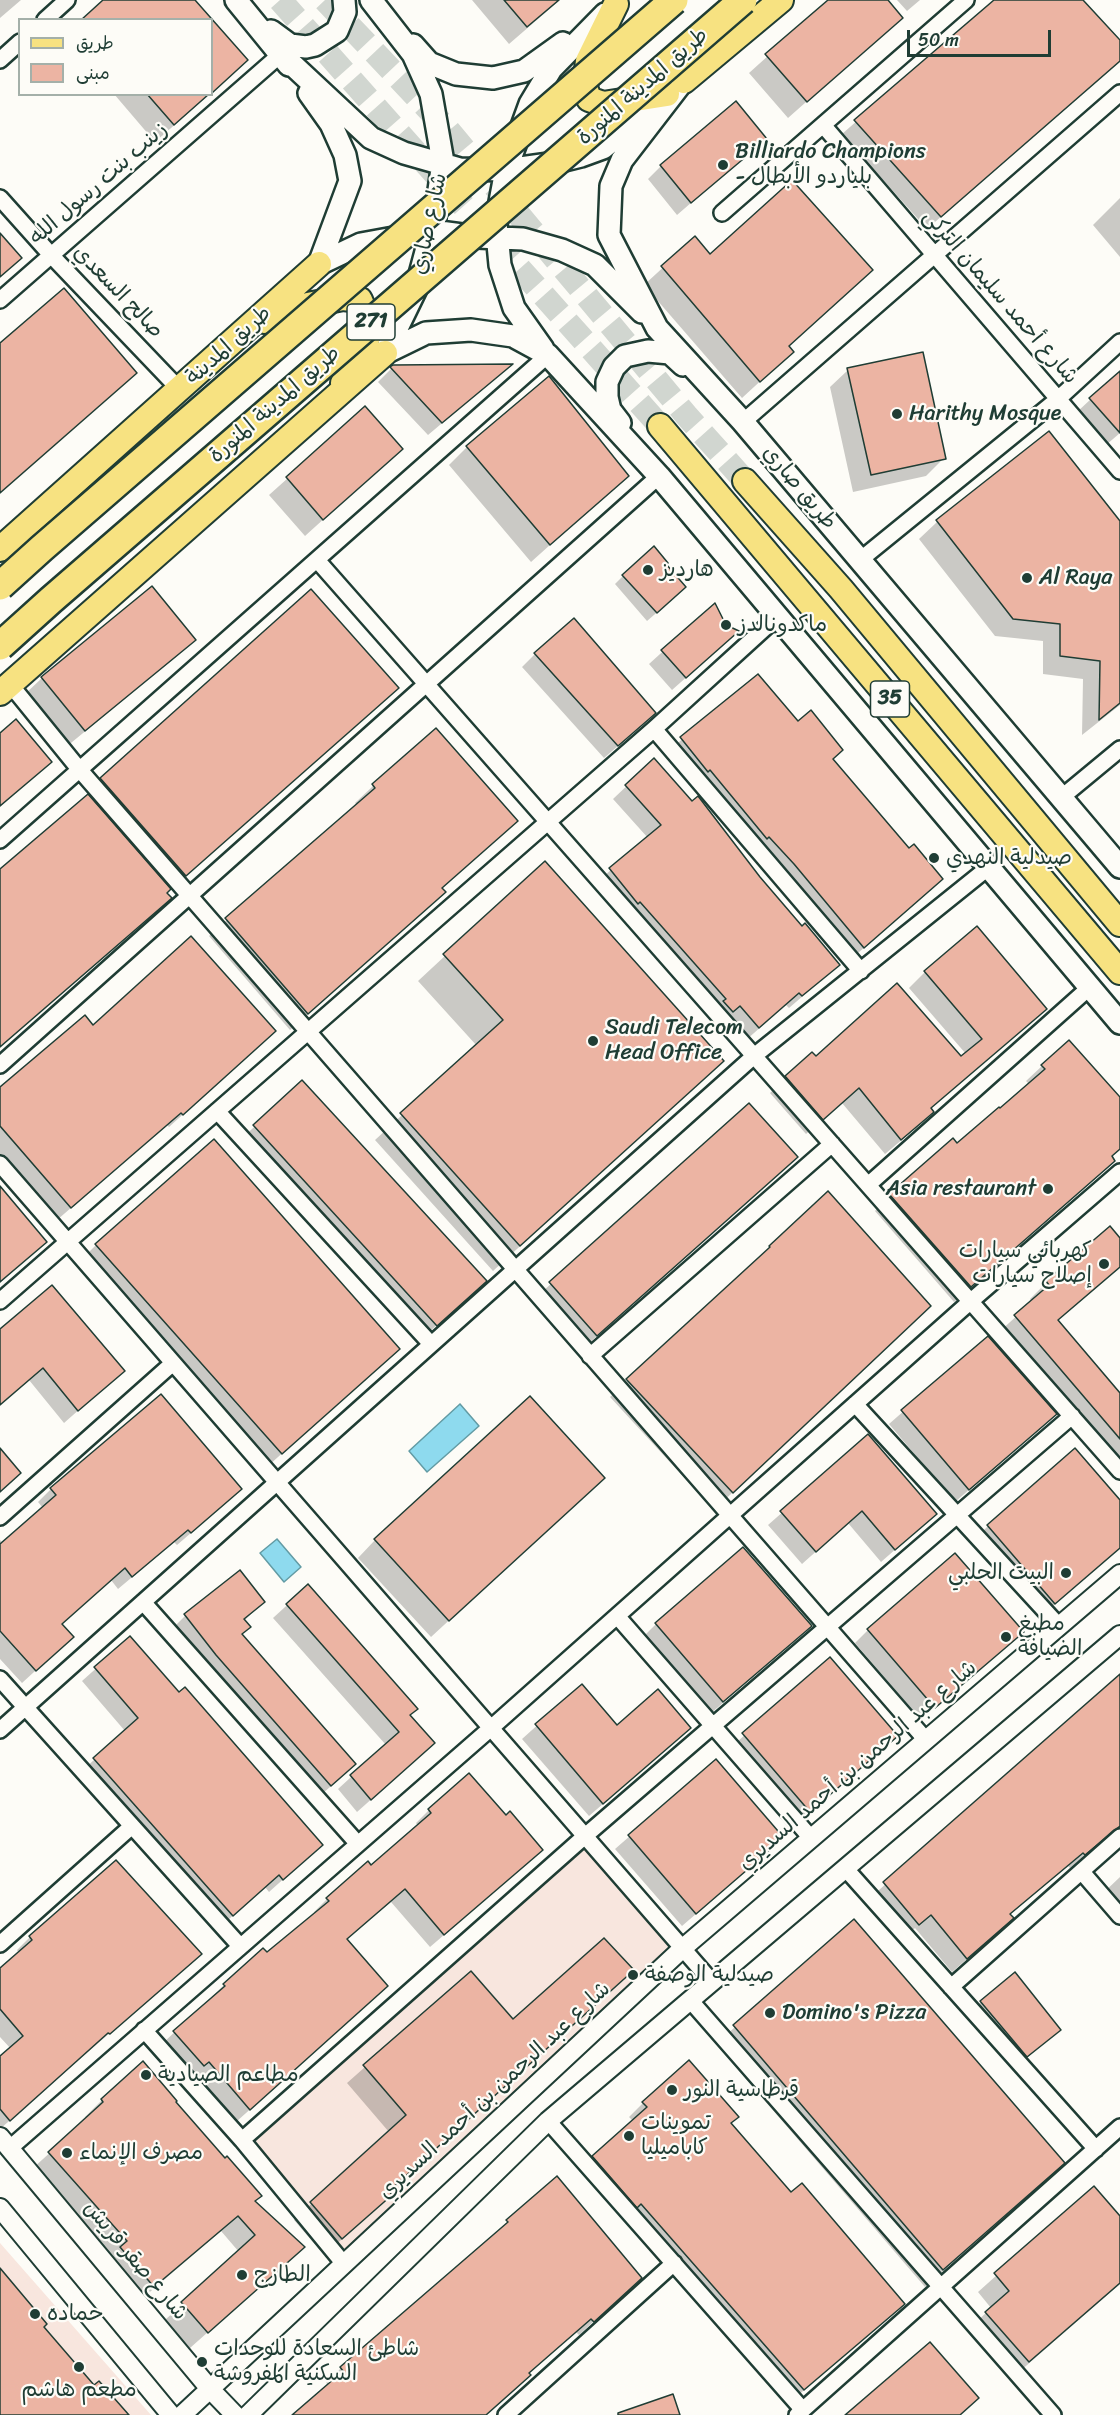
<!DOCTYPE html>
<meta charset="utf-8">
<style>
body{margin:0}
#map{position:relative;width:1120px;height:2415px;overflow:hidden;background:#fdfcf7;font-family:Sriracha,"Playpen Sans Arabic",sans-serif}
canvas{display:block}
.legend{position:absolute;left:18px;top:18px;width:195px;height:78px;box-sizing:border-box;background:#fdfcf7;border:2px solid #a4b0a9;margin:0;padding:8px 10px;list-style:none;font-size:18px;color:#1f3d34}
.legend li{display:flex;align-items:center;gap:12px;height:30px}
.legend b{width:30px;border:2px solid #a4b0a9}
.scale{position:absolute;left:907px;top:30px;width:144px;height:27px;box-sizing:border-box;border:3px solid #1f3d34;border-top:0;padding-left:8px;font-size:18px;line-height:21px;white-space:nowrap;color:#1f3d34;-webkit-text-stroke:4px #fdfcf7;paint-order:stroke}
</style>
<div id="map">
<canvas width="1120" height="2415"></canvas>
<ul class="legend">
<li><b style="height:8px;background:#f7e281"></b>طريق</li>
<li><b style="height:16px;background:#ecb4a3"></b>مبنى</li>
</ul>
<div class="scale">50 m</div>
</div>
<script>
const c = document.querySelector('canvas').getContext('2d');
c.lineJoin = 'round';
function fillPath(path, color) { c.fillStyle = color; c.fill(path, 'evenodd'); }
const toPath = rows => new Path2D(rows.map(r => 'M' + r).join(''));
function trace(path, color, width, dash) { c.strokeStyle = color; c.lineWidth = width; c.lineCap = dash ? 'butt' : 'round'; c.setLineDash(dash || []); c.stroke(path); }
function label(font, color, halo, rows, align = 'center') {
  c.font = font + ' Sriracha,"Playpen Sans Arabic",sans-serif'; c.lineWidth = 4.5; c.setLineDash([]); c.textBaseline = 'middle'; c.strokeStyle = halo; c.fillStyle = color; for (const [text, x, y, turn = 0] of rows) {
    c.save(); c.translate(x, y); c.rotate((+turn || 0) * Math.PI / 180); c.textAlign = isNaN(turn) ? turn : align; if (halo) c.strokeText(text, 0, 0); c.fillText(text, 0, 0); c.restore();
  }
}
const built = toPath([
 [584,1844,676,1948,344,2255,249,2141],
 [0,2243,151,2415,0,2415]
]);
const water = toPath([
 [460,1404,479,1426,427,1472,409,1451,460,1404],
 [277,1539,301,1567,284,1582,260,1553,277,1539]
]);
const shadow = toPath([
 [0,0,21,0,0,18],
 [472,0,560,0,509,44],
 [830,0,886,0,901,18,788,118,749,73],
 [897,0,920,0,907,11],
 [995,0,1082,0,1120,43,1120,60,927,229,842,134],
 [212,21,246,60,212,93],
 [114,94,210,94,155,142],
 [765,139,677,215,648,179,661,166],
 [1120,198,1120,257,1093,225],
 [694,239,710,256,871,270,788,347,792,352,742,398,644,285],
 [0,345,135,373,0,492],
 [394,366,510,366,428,435,378,382],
 [848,370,944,458,926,476,853,492,830,387],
 [1120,372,1120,433,1106,445,1077,412],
 [365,409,401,449,305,536,269,495],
 [1049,433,1120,524,1120,705,1082,735,1083,679,1043,674,1043,641,995,636,919,539,937,522],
 [467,447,627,476,531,562,449,465],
 [664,564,676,596,647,621,615,584,623,576],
 [311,591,383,701,171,887,165,893,170,898,154,914,0,1047,0,871,90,795,88,793,101,780],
 [714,605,725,627,724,644,672,690,649,664],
 [194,640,176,657,66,747,24,695,42,678],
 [535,654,641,726,604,758,522,667],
 [758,676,832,760,928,892,850,960,667,752],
 [435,730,516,821,441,889,444,892,426,910,290,1030,209,936,357,805,355,803,373,786],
 [0,735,50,762,0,807],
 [654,760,825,977,789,1008,786,1005,746,1040,597,882,648,838,613,799],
 [545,863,722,1061,493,1271,375,1140,477,1046,418,981],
 [925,972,1045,1009,930,1109,932,1112,916,1128,885,1154,842,1103,806,1134,770,1093,812,1054,816,1058,961,1058,966,1054,909,988],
 [93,1027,261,1044,169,1127,167,1125,57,1220,0,1155,0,1089],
 [1042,1066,1120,1100,1120,1149,1111,1157,1113,1161,1098,1176,954,1302,875,1211,890,1195,957,1145,1029,1084,1026,1081],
 [302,1082,467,1298,418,1342,236,1144],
 [749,1105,778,1175,579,1352,532,1301],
 [0,1189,45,1242,0,1283],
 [828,1194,912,1323,714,1510,610,1397],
 [1110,1228,1120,1240,1120,1267,1057,1321,1120,1395,1120,1476,998,1333,1032,1302,1030,1299,1047,1282],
 [96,1245,384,1362,268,1466,83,1258],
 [0,1330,123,1371,64,1423,29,1380,0,1405],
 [987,1338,1041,1427,955,1502,889,1424],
 [868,1437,921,1527,881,1562,848,1523,802,1564,768,1525],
 [51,1489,227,1502,177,1545,174,1542,118,1589,111,1580,61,1625,58,1650,22,1683,0,1659,0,1540,3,1543,43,1508,38,1502],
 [585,1495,431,1637,358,1558,375,1540],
 [1120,1503,1120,1548,1041,1616,975,1539,988,1526],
 [239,1572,263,1602,244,1621,241,1635,338,1780,314,1801,169,1632,185,1616],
 [308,1586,409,1716,420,1756,357,1812,338,1789,386,1745,273,1618],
 [656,1624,796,1639,709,1715,643,1637],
 [868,1630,1008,1645,921,1720,855,1643],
 [130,1638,307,1858,269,1892,265,1887,219,1928,81,1772,125,1731,82,1681],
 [830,1659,896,1736,794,1826,728,1750],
 [1120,1676,1120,1826,1070,1868,1068,1866,1009,1915,1012,1918,997,1933,952,1972,915,1928,904,1938,870,1898],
 [581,1686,616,1727,676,1741,589,1816,522,1739],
 [716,1761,769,1851,682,1926,615,1849],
 [429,1810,528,1863,430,1947,391,1902,346,1940,373,1999,236,2122,195,2074,190,2078,161,2045,224,1985,266,1954,316,1914,314,1912,327,1899,371,1867,418,1826,416,1823],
 [116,1862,200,1954,0,2129,0,2058,11,2049,0,2037,0,1970,19,1953,17,1950,30,1937],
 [1120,1877,1120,1918,1100,1896],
 [854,1921,1063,2163,925,2287,716,2044],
 [632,1970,388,2192,390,2195,373,2212,324,2255,294,2220,389,2132,347,2083,471,1973,513,2022],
 [981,2002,1059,2030,1013,2070,968,2015],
 [689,2062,730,2124,889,2318,789,2403,627,2217,623,2220,579,2171,633,2121,629,2117,643,2103],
 [143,2064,254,2202,286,2263,190,2348,165,2320,239,2252,221,2231,137,2303,32,2169,87,2119,85,2117,102,2100],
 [557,2178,640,2278,579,2335,576,2332,528,2374,529,2375,515,2390,486,2415,295,2415,329,2385,326,2383,341,2368,493,2236],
 [1094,2188,1120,2218,1120,2284,1011,2379,968,2330,991,2308,978,2292]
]);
const building = toPath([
 [103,0,195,0,248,60,212,93,212,20,81,20,103,0],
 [504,0,559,0,527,27,504,0],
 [828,0,888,0,903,18,807,102,765,54,828,0],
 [994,0,1083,0,1120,40,1120,61,941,217,854,120,994,0],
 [147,94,209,94,174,125,147,94],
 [736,101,767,139,691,203,660,165,736,101],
 [792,180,873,270,789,346,794,352,760,382,661,266,695,236,710,254,792,180],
 [0,233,22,258,0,277,0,233],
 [64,288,137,373,0,493,0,343,64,288],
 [923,352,946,459,871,475,847,368,923,352],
 [513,364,442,423,390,367,393,365,513,364],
 [1120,371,1120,433,1089,398,1120,371],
 [549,376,629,476,550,545,466,446,549,376],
 [365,406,403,449,323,520,286,477,365,406],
 [1049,431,1120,521,1120,703,1099,720,1100,661,1060,656,1060,624,1013,619,936,520,1049,431],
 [654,546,668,563,666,564,686,587,657,613,622,575,654,546],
 [152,586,196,640,85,731,41,677,152,586],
 [311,589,399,688,186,876,100,778,311,589],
 [715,603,726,625,739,631,686,678,661,650,715,603],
 [574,618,656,713,618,746,534,653,574,618],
 [758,674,798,721,811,710,843,750,833,759,909,848,914,844,943,879,864,948,794,864,769,837,767,839,710,770,708,772,680,737,758,674],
 [16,719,52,762,0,806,0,733,16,719],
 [436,728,518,821,442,888,446,892,308,1014,225,918,375,788,372,784,436,728],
 [654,758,692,801,698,796,760,877,802,926,805,923,840,965,802,996,799,993,759,1028,740,1006,733,1012,723,1001,726,999,640,902,638,904,609,868,661,825,625,785,654,758],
 [88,794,171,889,167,893,172,898,0,1047,0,869,88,794],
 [545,861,724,1061,520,1246,400,1113,503,1020,443,954,545,861],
 [977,926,1047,1009,931,1108,934,1112,901,1140,859,1088,823,1120,785,1076,812,1052,816,1056,897,983,961,1056,982,1039,924,971,977,926],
 [191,936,276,1031,183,1115,181,1113,71,1208,0,1126,0,1087,85,1015,93,1025,191,936],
 [1069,1040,1120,1097,1120,1149,1112,1156,1115,1161,971,1287,889,1194,953,1138,957,1143,999,1107,1000,1108,1045,1069,1041,1065,1069,1040],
 [302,1080,487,1281,437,1326,253,1125,302,1080],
 [749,1103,798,1157,597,1336,549,1282,749,1103],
 [214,1139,400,1349,282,1454,95,1244,214,1139],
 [0,1186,47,1242,0,1282,0,1186],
 [828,1191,931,1306,733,1493,626,1379,770,1247,769,1246,828,1191],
 [1110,1226,1120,1238,1120,1267,1058,1320,1120,1393,1120,1439,1014,1315,1049,1285,1046,1281,1110,1226],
 [52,1285,125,1371,78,1411,43,1368,0,1405,0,1329,52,1285],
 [988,1336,1057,1414,969,1490,901,1410,988,1336],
 [161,1394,242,1489,191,1533,188,1530,132,1577,125,1568,62,1624,74,1637,36,1671,0,1631,0,1544,56,1495,50,1488,161,1394],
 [530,1396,605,1478,449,1621,374,1539,530,1396],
 [868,1434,937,1514,895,1550,862,1511,816,1552,780,1511,868,1434],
 [0,1448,21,1473,0,1492,0,1448],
 [1075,1448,1120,1500,1120,1548,1055,1604,987,1525,1075,1448],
 [743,1547,812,1626,723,1702,655,1623,743,1547],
 [955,1553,1024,1632,935,1708,867,1629,955,1553],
 [240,1570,265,1602,244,1619,251,1627,242,1634,356,1764,331,1786,216,1655,184,1614,240,1570],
 [308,1584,418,1709,410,1715,435,1743,371,1800,350,1775,399,1732,286,1604,308,1584],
 [130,1636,179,1692,185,1687,323,1845,283,1880,279,1875,233,1916,93,1758,138,1718,94,1667,130,1636],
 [830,1657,898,1736,810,1812,742,1733,830,1657],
 [1120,1674,1120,1826,1085,1855,1083,1853,1010,1914,1014,1918,967,1959,931,1915,919,1925,883,1882,1120,1674],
 [582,1684,617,1725,658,1689,691,1728,603,1804,535,1724,582,1684],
 [716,1759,784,1838,696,1914,628,1835,716,1759],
 [469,1773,506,1815,510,1811,543,1850,444,1935,405,1889,347,1939,388,1986,250,2110,209,2062,204,2066,173,2031,225,1986,223,1984,263,1948,267,1952,329,1901,326,1898,368,1861,371,1865,431,1813,428,1809,469,1773],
 [116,1860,202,1954,110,2034,108,2033,10,2121,0,2109,0,2056,23,2036,0,2009,0,1968,32,1940,29,1936,116,1860],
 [854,1919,1065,2163,943,2270,733,2025,854,1919],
 [604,1938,634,1970,389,2191,392,2195,342,2239,310,2202,406,2115,363,2065,471,1971,513,2019,604,1938],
 [1015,1972,1061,2030,1027,2057,980,2001,1015,1972],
 [689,2060,739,2117,731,2123,791,2192,802,2183,905,2304,804,2390,641,2204,637,2208,592,2156,647,2107,642,2102,689,2060],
 [143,2061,177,2101,176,2102,225,2158,227,2156,262,2196,255,2201,305,2247,208,2333,181,2302,255,2235,238,2216,154,2287,120,2247,127,2241,48,2152,103,2102,101,2099,143,2061],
 [557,2176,642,2278,594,2322,591,2319,529,2373,531,2375,486,2415,292,2415,343,2371,340,2367,508,2222,506,2220,557,2176],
 [1094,2186,1120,2216,1120,2283,1029,2362,985,2312,1009,2291,994,2273,1094,2186],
 [0,2268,47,2324,44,2327,94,2385,99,2381,129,2415,0,2415,0,2268],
 [930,2342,979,2398,960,2415,845,2415,930,2342],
 [673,2394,680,2415,618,2415,618,2413,673,2394]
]);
const primaryTunnel = toPath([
 [280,0,660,426],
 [325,0,448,130,686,415,745,481]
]);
const minor = toPath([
 [45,20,67,0],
 [0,60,20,42],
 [823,125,1120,471],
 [0,198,51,255,180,390],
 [722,213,966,0],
 [0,300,281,54],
 [743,422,1120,93],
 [317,560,1120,1471],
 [860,560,1058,399,1120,342],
 [10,684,79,769,926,1740],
 [654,729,861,971],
 [1062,797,1120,749],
 [0,840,548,355],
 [0,1065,659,476],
 [217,1111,431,1344],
 [0,1164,712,1982],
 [868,1185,1090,987],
 [0,1301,654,729,777,617],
 [590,1356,832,1144],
 [855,1404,1059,1626],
 [0,1517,173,1363],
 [143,1602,358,1844],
 [617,1616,811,1838],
 [0,1679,240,1946],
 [0,1730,754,1056,989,867],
 [845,1868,1096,2149],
 [1082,1872,1120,1916],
 [0,1944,132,1826],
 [951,1987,1120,1837],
 [690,2000,1053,2415],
 [144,2030,242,2140,344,2264],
 [548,2121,803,2410],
 [242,2140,585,1836,1072,1416],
 [10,2148,491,1728,971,1301,1120,1172],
 [506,2415,674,2263],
 [797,2415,1120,2127]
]);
const tertiary = toPath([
 [0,2137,210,2389,235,2415],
 [0,2208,171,2415],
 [182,2415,683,1948,1120,1574],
 [248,2415,548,2121,1120,1635]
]);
const secondary = toPath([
 [236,0,289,65],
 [371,0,413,54,431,94,443,162,435,218,416,289,385,353],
 [271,31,290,45,306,47,315,45,337,31,345,12,344,0],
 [413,45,429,63,456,74,493,78,524,71,563,43],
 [281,54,371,138,404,153,460,169,506,170,549,164,581,156,603,148,651,108],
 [679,86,622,160,611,186,609,235,657,328,743,422,1120,867],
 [309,93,331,124,345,155,350,181,319,264],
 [319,264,361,244,432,231,477,237,523,239,562,250,595,265,642,312],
 [543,349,514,308,500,265,496,223,506,170,530,104,551,69,605,14],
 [385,353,426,333,471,330,513,336,548,355,659,476,1120,1023],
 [620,423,610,410,607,397,607,382,614,367,625,356,648,351,670,353,683,365]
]);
const primary = toPath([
 [616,4,588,61,585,87,589,99,603,104,667,94],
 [684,81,781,0],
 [264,321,308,305,343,298,360,300,365,312,368,337,343,383],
 [660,426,1120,972],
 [745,481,841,589,1120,924],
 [0,549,319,264],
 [0,693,385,353]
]);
const motorwayBridge = toPath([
 [0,586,42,548,674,0],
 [0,646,51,600,743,0]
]);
const markers = [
 [723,165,6,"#1f3d34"],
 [897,414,6,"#1f3d34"],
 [648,570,6,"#1f3d34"],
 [1027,578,6,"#1f3d34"],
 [726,625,6,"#1f3d34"],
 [934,858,6,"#1f3d34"],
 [593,1041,6,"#1f3d34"],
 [1048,1189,6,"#1f3d34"],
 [1104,1264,6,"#1f3d34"],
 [1066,1573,6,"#1f3d34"],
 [1006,1637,6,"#1f3d34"],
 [633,1975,6,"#1f3d34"],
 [770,2013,6,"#1f3d34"],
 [146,2075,6,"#1f3d34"],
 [672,2090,6,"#1f3d34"],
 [629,2136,6,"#1f3d34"],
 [67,2153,6,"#1f3d34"],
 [242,2275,6,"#1f3d34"],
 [35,2314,6,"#1f3d34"],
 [202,2362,6,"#1f3d34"],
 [79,2367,6,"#1f3d34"]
];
const shields = [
 [371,322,48],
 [890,699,39]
];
const shieldNames = [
 ["271",371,322],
 ["35",890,699]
];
const streetNames = [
 ["طريق المدينة المنورة",643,87,-41],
 ["زينب بنت رسول الله",99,184,-41],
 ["شارع صاري",430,224,-78],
 ["صالح السعدي",118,292,46],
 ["شارع أحمد سليمان التركي",1000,297,49],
 ["طريق المدينة",229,346,-42],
 ["طريق المدينة المنورة",275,405,-41],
 ["طريق صاري",799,488,50],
 ["شارع عبد الرحمن بن أحمد السديري",858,1766,-41],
 ["شارع عبد الرحمن بن أحمد السديري",495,2091,-43],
 ["شارع صقر قريش",135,2261,50]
];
const poiNames = [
 ["Billiardo Champions",735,152],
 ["- بلياردو الأبطال",735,177],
 ["Harithy Mosque",909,414],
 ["هارديز",660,570],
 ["Al Raya",1039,578],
 ["ماكدونالدز",738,625],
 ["صيدلية النهدي",946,858],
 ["Saudi Telecom",605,1028],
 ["Head Office",605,1053],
 ["Asia restaurant",1036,1189,"right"],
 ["كهربائي سيارات",1092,1251,"right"],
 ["إصلاح سيارات",1092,1276,"right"],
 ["البيت الحلبي",1054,1573,"right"],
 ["مطبغ",1018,1624],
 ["الضيافة",1018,1649],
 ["صيدلية الوصفة",645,1975],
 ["Domino's Pizza",782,2013],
 ["مطاعم الصيادية",158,2075],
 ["قرطاسية النور",684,2090],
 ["تموينات",641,2123],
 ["كاباميليا",641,2148],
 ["مصرف الإنماء",79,2153],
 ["الطازج",254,2275],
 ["حماده",47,2314],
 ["شاطئ السعادة للوحدات",214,2349],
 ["السكنية المفروشة",214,2374],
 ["مطعم هاشم",79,2390,"center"]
];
fillPath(built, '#f8e6de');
fillPath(water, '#8edaee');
trace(water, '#629ba4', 1.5);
fillPath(shadow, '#0003');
fillPath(building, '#ecb4a3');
trace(building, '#1f3d34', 1.5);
trace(primaryTunnel, '#d1d6d0', 24, [24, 12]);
trace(minor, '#1f3d34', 20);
trace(tertiary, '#1f3d34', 22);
trace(secondary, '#1f3d34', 26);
trace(primary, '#1f3d34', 28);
trace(minor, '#fdfcf7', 15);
trace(tertiary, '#fdfcf7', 18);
trace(secondary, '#fdfcf7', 21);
trace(primary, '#f7e281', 24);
trace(motorwayBridge, '#1f3d34', 32, []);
trace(motorwayBridge, '#f7e281', 27);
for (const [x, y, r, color] of markers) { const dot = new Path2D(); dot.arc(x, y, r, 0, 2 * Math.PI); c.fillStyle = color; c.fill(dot); trace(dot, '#fdfcf7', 2); }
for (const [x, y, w] of shields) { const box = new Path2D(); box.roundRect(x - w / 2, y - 18, w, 36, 4.5); c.fillStyle = '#fdfcf7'; c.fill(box); trace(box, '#1f3d34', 1.5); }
label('bold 21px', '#1f3d34', null, shieldNames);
label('22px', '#1f3d34', '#fdfcf7', streetNames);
label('22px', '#1f3d34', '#fdfcf7', poiNames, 'left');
</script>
